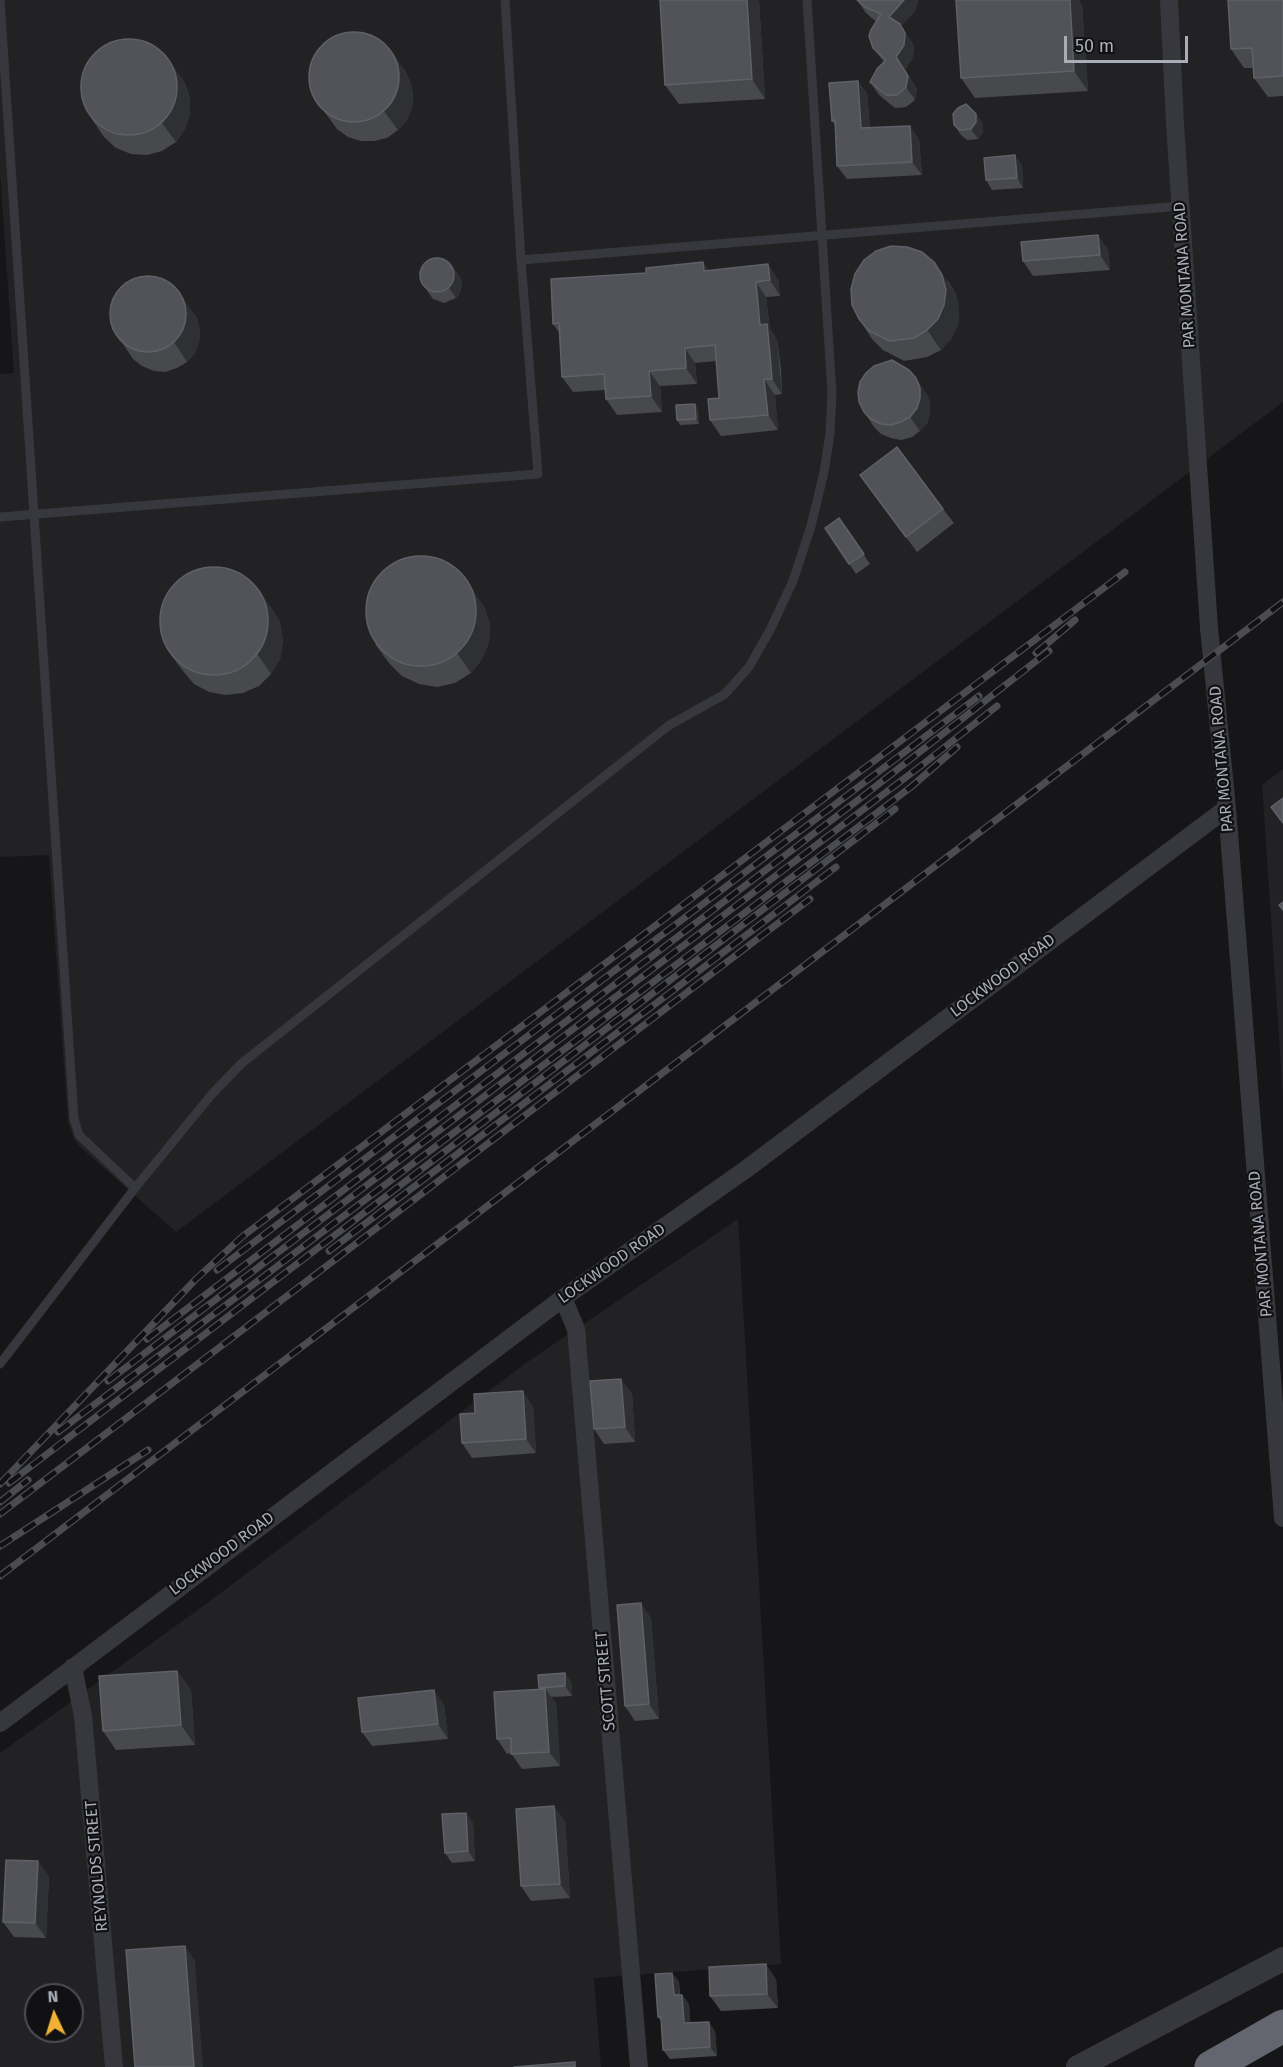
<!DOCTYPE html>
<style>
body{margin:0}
#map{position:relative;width:1283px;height:2067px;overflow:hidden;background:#161618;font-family:"Fira Sans",sans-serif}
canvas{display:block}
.north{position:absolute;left:24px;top:1983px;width:60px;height:60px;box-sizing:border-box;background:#111113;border:2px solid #4d4f55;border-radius:50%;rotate:356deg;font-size:16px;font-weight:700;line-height:24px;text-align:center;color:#a8adb8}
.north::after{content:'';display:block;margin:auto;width:21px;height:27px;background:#f2b134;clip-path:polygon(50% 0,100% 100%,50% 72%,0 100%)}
.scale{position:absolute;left:1064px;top:36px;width:124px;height:27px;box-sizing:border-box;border:3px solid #a8adb8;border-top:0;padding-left:8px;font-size:18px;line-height:21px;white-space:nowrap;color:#a8adb8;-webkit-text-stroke:4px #111113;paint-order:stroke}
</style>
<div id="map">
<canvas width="1283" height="2067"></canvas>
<div class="north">N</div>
<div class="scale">50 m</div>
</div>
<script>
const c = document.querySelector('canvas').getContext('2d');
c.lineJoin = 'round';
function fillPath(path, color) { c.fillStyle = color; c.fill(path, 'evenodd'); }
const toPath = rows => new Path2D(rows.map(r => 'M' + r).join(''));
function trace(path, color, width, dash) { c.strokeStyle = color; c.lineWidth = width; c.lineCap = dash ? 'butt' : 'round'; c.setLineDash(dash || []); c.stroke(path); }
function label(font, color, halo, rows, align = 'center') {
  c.font = font + ' "Fira Sans",sans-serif'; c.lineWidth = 4.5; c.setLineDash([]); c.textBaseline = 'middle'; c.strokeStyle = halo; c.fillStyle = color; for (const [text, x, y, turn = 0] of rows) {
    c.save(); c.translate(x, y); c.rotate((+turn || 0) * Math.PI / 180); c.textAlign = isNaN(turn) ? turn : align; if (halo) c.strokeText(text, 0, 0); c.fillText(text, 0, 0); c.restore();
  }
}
const built = toPath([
 [0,0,1283,0,1283,402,176,1232,80,1147,74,1139,68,1122,49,855,0,857,0,374,14,373,0,173],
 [1283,769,1283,1096,1262,785],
 [738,1219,781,1964,594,1978,601,2067,0,2067,0,1753,206,1604,526,1363],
 [36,1995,72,1995,72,2031,36,2031]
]);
const service = toPath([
 [0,0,74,1119,79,1135,135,1188],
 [505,0,521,260],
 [0,517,538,474,521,260,1181,206],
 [0,1364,135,1188,212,1094,242,1063,668,726,725,694,749,667,770,630,793,581,811,526,824,472,830,434,832,393,807,0]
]);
const minor = toPath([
 [1169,0,1175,124,1209,628,1227,808,1283,1518],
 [563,1298,576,1329,639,2067],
 [73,1667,83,1716,114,2067],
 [0,1723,563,1298,745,1170,1227,808]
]);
const tertiary = toPath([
 [1078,2067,1283,1959]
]);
const motorway = toPath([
 [1211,2067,1283,2026]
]);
const rail = toPath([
 [1036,653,1075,620],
 [329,1251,836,867],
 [217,1270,979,696],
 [147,1339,862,797,1049,651],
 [108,1381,922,765,997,706],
 [58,1432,911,787,957,747],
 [9,1483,895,809],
 [0,1484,196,1279,243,1236,1125,572],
 [0,1502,28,1480],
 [0,1514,810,899],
 [0,1546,148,1450],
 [0,1576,1283,602]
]);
const wall = toPath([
 [660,0,759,0,765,99,679,104,665,85],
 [857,0,918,0,915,11,901,26,914,46,913,57,905,70,917,89,915,100,906,107,895,108,879,95,870,82,884,62,873,48,877,21,874,20,866,13],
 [1283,0,1283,96,1268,97,1254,78,1254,68,1244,68,1231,49],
 [1082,4,1088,91,975,98,961,78],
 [171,64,185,83,190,98,190,114,185,129,176,142,162,151,147,155,131,154,116,148,104,137,91,118],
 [404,69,410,81,413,94,412,108,407,120,398,130,387,138,374,141,361,141,348,137,337,129,315,99],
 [858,81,867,94,870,128,919,139,922,175,847,179,837,166,835,125,832,121],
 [976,114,983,124,983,132,978,139,967,140,961,135,954,125],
 [1022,165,1023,188,992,190,986,180],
 [1098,235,1108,250,1110,270,1033,276,1023,261],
 [453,267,460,277,462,282,460,293,456,298,444,303,433,299,426,289],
 [709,270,778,279,780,296,766,297,770,329,777,340,781,369,782,394,775,395,778,430,721,436,710,420,719,398,716,361,695,363,697,384,660,386,662,412,617,415,606,399,605,390,573,392,562,377,559,332,553,324],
 [948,281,956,294,959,309,958,325,951,339,941,350,927,357,904,361,883,350,872,339,859,319],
 [197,318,200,330,199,342,195,353,187,362,177,368,165,372,154,371,142,366,133,359,113,329],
 [926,393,930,402,930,413,927,423,920,431,912,437,901,440,891,438,881,434,874,427,864,412],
 [695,404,698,409,699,424,680,425,677,420],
 [860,475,943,509,954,523,917,552],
 [839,518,870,564,856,574,825,528],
 [270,606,280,622,283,641,280,659,271,674,259,686,243,693,226,695,209,692,194,684,183,671,169,652],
 [484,606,490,624,489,642,482,659,471,673,455,683,437,687,419,684,402,676,389,663,375,644],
 [632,1393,635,1442,604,1444,594,1429],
 [533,1406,536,1453,472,1458,462,1443,475,1413],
 [651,1618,659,1719,635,1721,625,1706],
 [177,1671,191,1690,195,1745,116,1750,103,1731],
 [572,1683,572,1696,551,1697,556,1703,560,1766,522,1769,511,1753,507,1754,497,1739,539,1689,539,1688],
 [444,1705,448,1739,372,1746,362,1732],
 [466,1813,473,1823,475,1861,452,1863,445,1853],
 [565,1821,570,1898,531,1901,521,1886],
 [49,1876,46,1938,14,1937,3,1922],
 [672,1973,679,1982,680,1995,682,1995,689,2004,690,2023,715,2031,717,2056,670,2059,663,2050,661,2021,658,2017],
 [776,1979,778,2008,721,2011,710,1996]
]);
const shadedWall = toPath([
 [747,0,759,0,765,99,752,79],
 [904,0,918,0,915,11,901,26,914,46,913,57,905,70,917,89,915,100,906,87,896,57,889,17],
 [1070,0,1079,0,1082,4,1088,91,1074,71],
 [390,50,404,69,410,81,413,94,412,108,407,120,398,130,384,111],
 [171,64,185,83,190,98,190,114,185,129,176,142,162,123],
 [858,81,867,94,871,142,861,128],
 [976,114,983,124,983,132,978,139,971,129],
 [910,126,919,139,922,175,912,162],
 [1015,155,1022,165,1023,188,1017,178],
 [1098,235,1108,250,1110,270,1100,255],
 [703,262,714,278,704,271],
 [934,262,956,294,959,309,958,325,951,339,941,350,927,330],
 [768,264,778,279,780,296,770,280],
 [453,267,460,277,462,282,460,293,456,298,449,288],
 [756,282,766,297,770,329,777,340,782,394,772,379,760,325],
 [177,289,197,318,200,330,199,342,195,353,187,362,174,342],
 [685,348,695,363,697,384,686,368],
 [649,371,660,386,662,412,651,396],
 [916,378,926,393,930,402,930,413,927,423,920,431,910,417],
 [764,379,775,395,778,430,768,415],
 [695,404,698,409,699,424,696,419],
 [257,586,270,606,280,622,283,641,280,659,271,674,258,655],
 [471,587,484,606,490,624,489,642,482,659,471,673,457,653],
 [621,1379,632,1393,635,1442,625,1427],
 [523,1391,533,1406,536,1453,526,1439],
 [641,1603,651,1618,659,1719,649,1704],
 [177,1671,191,1690,195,1745,181,1725],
 [565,1673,572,1683,572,1696,565,1686],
 [545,1689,556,1703,560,1766,549,1752],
 [434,1690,444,1705,448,1739,438,1724],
 [554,1806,565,1821,570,1898,560,1884],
 [466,1813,473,1823,475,1861,468,1851],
 [38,1861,49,1876,46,1938,35,1923],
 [185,1946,195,1961,203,2067,194,2067],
 [766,1964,776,1979,778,2008,767,1994],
 [672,1973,679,1982,680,2004,674,1995],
 [682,1995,689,2004,691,2033,684,2023],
 [709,2022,715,2031,717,2056,710,2047]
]);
const building = toPath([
 [660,0,747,0,752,79,665,85,660,0],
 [857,0,904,0,889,17,900,24,905,33,904,45,896,57,908,76,906,87,897,95,886,95,870,82,877,69,886,60,873,48,869,36,871,30,881,14,865,7,857,0],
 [956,0,1070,0,1074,71,961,78,956,0],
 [1228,0,1283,0,1283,76,1254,78,1252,48,1231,49,1228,0],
 '309 77a45 45 0 1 1 90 0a45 45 0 1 1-90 0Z',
 '81 87a48 48 0 1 1 96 0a48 48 0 1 1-96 0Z',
 [858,81,861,128,910,126,912,162,837,166,835,120,832,121,829,83,858,81],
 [966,104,976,114,976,122,971,129,960,130,954,125,953,114,958,108,966,104],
 [1015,155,1017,178,986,180,984,158,1015,155],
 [1098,235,1100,255,1023,261,1021,242,1098,235],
 [891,246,907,247,922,252,934,262,942,275,946,290,944,305,938,319,927,330,914,338,890,341,869,331,859,319,852,305,851,289,855,274,864,260,876,251,891,246],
 '420 275a17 17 0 1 1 34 0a17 17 0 1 1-34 0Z',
 [703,262,704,271,768,264,770,280,756,282,760,325,767,324,770,354,772,379,764,379,768,415,710,420,708,399,719,398,715,345,685,348,686,368,649,371,651,396,606,399,604,374,562,377,559,323,553,324,551,279,646,273,646,268,703,262],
 '110 314a38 38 0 1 1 76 0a38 38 0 1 1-76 0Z',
 [892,360,909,370,916,378,920,388,920,398,917,408,910,417,901,422,891,425,881,424,871,419,864,412,859,402,858,392,860,382,866,373,874,366,892,360],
 [695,404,696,419,677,420,676,405,695,404],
 [897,447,943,509,906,537,860,475,897,447],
 [839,518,864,554,849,564,825,528,839,518],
 '366 611a55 55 0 1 1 110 0a55 55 0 1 1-110 0Z',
 '160 621a54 54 0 1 1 108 0a54 54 0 1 1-108 0Z',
 [1283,798,1283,823,1271,807,1283,798],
 [1283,902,1283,910,1279,905,1283,902],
 [621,1379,625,1427,594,1429,590,1381,621,1379],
 [523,1391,526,1439,462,1443,460,1414,475,1413,474,1394,523,1391],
 [641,1603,649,1704,625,1706,617,1605,641,1603],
 [177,1671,181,1725,103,1731,99,1676,177,1671],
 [565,1673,565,1686,539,1688,538,1675,565,1673],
 [545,1689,549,1752,511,1754,511,1738,497,1739,494,1692,545,1689],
 [434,1690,438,1724,362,1732,358,1698,434,1690],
 [554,1806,560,1884,521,1886,516,1809,554,1806],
 [466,1813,468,1851,445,1853,442,1814,466,1813],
 [6,1860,38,1861,35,1923,3,1922,6,1860],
 [185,1946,194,2067,135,2067,126,1950,185,1946],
 [766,1964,767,1994,710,1996,709,1967,766,1964],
 [672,1973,674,1995,682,1995,684,2023,709,2022,710,2047,663,2050,661,2017,658,2017,655,1974,672,1973],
 [575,2062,575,2067,514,2067,575,2062]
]);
const streetNames = [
 ["PAR MONTANA ROAD",1185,275,-94],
 ["PAR MONTANA ROAD",1222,759,-95],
 ["LOCKWOOD ROAD",1003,976,-37],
 ["PAR MONTANA ROAD",1261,1244,-95],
 ["LOCKWOOD ROAD",612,1264,-35],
 ["LOCKWOOD ROAD",222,1554,-37],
 ["SCOTT STREET",606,1681,-95],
 ["REYNOLDS STREET",97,1866,-95]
];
fillPath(built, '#222225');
trace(service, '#37383d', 9);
trace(minor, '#37383d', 18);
trace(tertiary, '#37383d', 24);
trace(motorway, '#63666e', 33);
trace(rail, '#4a4c52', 7);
trace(rail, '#111113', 4.5, [14]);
fillPath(wall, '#47494d');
fillPath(shadedWall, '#2f3033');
fillPath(building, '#525359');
trace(building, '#5f6168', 1.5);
label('16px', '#a8adb8', '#111113', streetNames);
</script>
